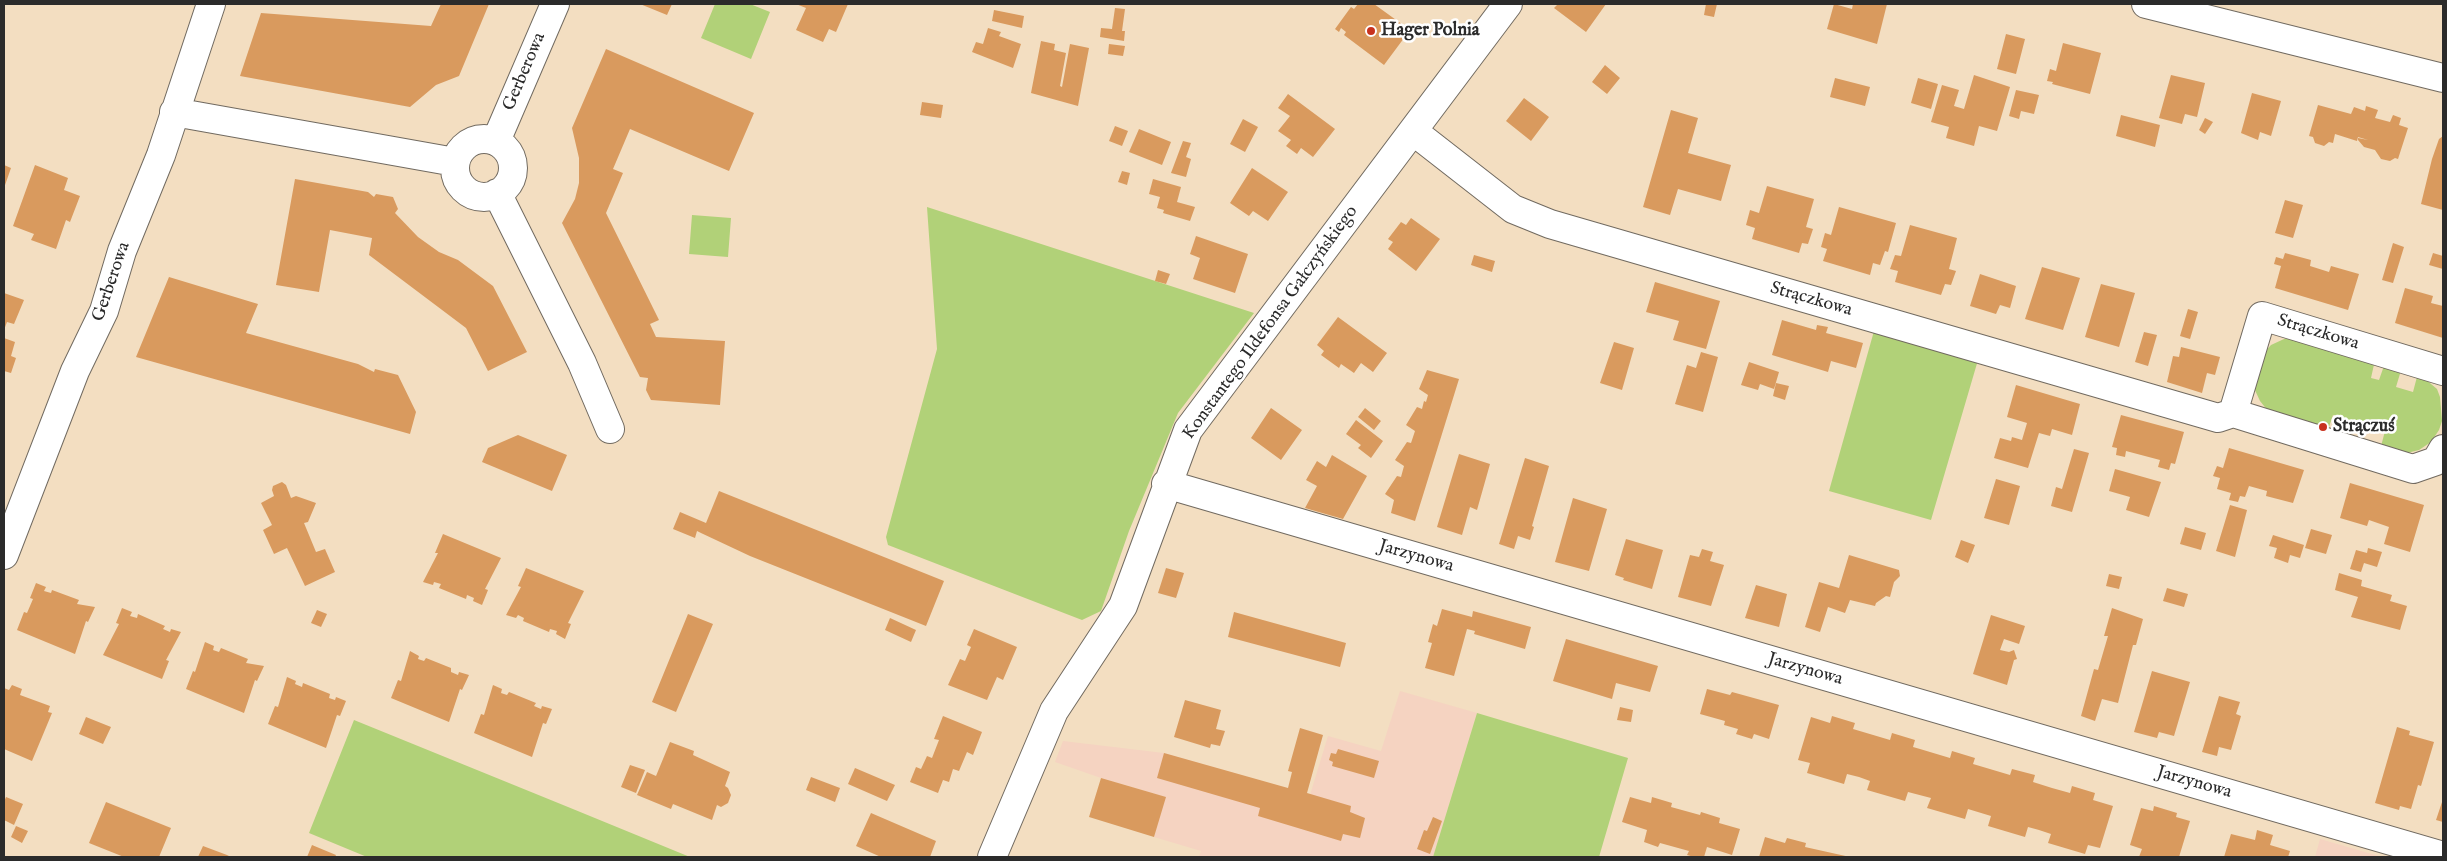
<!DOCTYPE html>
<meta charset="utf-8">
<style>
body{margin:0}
#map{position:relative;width:2447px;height:861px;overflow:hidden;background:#f3dec1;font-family:"IM FELL English",serif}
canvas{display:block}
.frame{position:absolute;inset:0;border:5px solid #2b2b2b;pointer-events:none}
</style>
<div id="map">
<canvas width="2447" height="861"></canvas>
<div class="frame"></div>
</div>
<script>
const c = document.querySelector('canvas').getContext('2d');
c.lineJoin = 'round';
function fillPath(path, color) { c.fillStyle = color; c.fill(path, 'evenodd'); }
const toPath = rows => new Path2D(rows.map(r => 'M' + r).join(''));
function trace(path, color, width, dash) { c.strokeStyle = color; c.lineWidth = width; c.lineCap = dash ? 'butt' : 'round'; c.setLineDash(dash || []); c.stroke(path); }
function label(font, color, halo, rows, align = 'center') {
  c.font = font + ' "IM FELL English",serif'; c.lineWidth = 5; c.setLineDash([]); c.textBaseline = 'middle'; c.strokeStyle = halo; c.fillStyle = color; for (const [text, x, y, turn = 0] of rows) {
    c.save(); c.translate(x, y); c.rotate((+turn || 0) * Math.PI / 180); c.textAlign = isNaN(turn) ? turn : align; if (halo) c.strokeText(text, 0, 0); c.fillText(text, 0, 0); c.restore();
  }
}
const built = toPath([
 [1400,691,1477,713,1433,857,1199,857,1201,851,1154,837,1165,797,1101,778,1055,762,1063,741,1164,753,1310,795,1328,736,1381,751],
 [2320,839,2382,857,2315,857]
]);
const green = toPath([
 [715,4,750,4,770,12,751,59,701,38],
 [927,207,1254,313,1178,413,1129,531,1101,611,1082,620,888,545,886,537,937,349],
 [692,215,731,218,728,257,689,254],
 [1874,331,1978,360,1931,520,1829,491],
 [2297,337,2375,360,2371,378,2379,380,2385,363,2402,367,2396,387,2413,392,2418,373,2437,389,2440,397,2442,421,2439,430,2431,442,2419,450,2407,453,2380,450,2385,431,2333,415,2327,433,2268,411,2260,401,2254,388,2263,354,2271,345,2284,339],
 [1477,713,1628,758,1599,857,1433,857],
 [354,720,568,807,690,857,367,857,309,833]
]);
const building = toPath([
 [441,4,489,4,459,76,436,85,410,107,240,76,261,13,431,26],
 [640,4,672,4,667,15],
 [796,4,848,4,836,32,829,29,823,42,796,30,806,8],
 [1358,4,1374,4,1410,30,1384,65,1344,35,1346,32,1341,28,1339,32,1335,29,1351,7,1354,9],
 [1558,4,1606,4,1586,32,1554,8],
 [1706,4,1717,4,1714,17,1704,15],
 [1834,4,1852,9,1853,4,1887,4,1877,44,1827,29],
 [1115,8,1125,9,1122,31,1125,31,1124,41,1100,37,1101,28,1112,29],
 [994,10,1024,16,1022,28,992,21],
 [988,28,1001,32,999,36,1021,44,1013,68,972,52,976,42,983,44],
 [2006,34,2025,39,2016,74,1997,69],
 [1041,41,1055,44,1054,50,1066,53,1060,86,1062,87,1070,44,1089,48,1078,106,1031,93],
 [2063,43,2101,53,2090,94,2052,84,2053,82,2047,81,2050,69,2056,71],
 [1109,44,1125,46,1123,56,1108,54],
 [606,49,754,113,729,171,630,129,613,169,623,173,606,213,659,320,650,324,656,337,725,341,720,405,651,400,646,390,648,378,640,377,562,223,575,199,579,183,579,158,572,128],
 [1605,65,1620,78,1607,94,1592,82],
 [1974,75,2010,87,1997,131,1979,126,1974,146,1946,138,1949,127,1931,122,1942,85,1959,90,1954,106,1964,109],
 [2171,75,2205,83,2197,117,2185,114,2182,124,2159,118],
 [1835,78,1870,87,1865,106,1830,97],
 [1918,78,1938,84,1931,109,1911,103],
 [2016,90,2039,95,2034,114,2021,111,2019,119,2009,116],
 [2252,93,2281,101,2271,136,2260,132,2258,140,2241,133],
 [1288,94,1335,129,1313,157,1301,148,1297,154,1286,146,1291,140,1278,131,1290,116,1278,108],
 [1524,98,1549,117,1531,141,1506,121],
 [922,102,943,105,941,118,920,115],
 [2318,105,2351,114,2354,107,2365,111,2366,106,2378,110,2375,118,2390,122,2393,115,2401,118,2399,125,2408,128,2398,159,2395,158,2390,161,2381,159,2375,150,2364,147,2358,140,2358,138,2368,140,2358,137,2357,141,2335,134,2333,143,2329,142,2324,146,2315,143,2313,137,2309,136],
 [1671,110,1698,118,1688,153,1731,165,1721,201,1678,189,1670,215,1643,207],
 [2121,115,2160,125,2155,147,2116,136],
 [2205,118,2213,122,2205,134,2199,130],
 [1243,119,1258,127,1245,152,1230,144],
 [1115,126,1128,131,1122,146,1109,141],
 [1139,129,1171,142,1162,165,1129,152],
 [2443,136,2443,210,2421,204,2432,159,2439,139],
 [1183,141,1191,143,1186,157,1191,159,1186,177,1171,173],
 [4,165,11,168,4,188],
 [35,165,68,178,64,190,80,196,70,222,66,220,56,249,31,240,34,234,13,226],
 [1252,168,1288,192,1268,221,1253,211,1249,216,1230,203],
 [1122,171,1130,173,1127,185,1118,182],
 [295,179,368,192,374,197,376,194,393,197,398,209,395,213,418,237,439,252,458,260,493,286,527,352,488,371,466,328,369,255,372,238,330,230,319,292,276,285],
 [1153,179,1181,187,1177,202,1195,207,1190,221,1163,213,1164,210,1157,208,1160,197,1149,194],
 [1767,186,1814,199,1806,227,1813,229,1808,244,1802,243,1799,253,1752,239,1755,228,1746,225,1750,210,1759,213],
 [2285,200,2303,205,2293,238,2275,233],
 [1839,207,1896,223,1888,252,1885,251,1880,265,1873,263,1870,275,1823,261,1827,249,1821,247,1825,233,1831,235],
 [1411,218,1440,239,1416,271,1388,249,1393,242,1388,239,1401,222,1406,225],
 [1910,225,1957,238,1949,269,1956,271,1951,285,1945,284,1941,295,1895,282,1898,271,1890,269,1895,255,1901,256],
 [1196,236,1248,254,1235,293,1193,279,1200,258,1190,254],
 [2393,243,2404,247,2393,283,2382,280],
 [2285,253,2311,260,2310,266,2329,272,2331,266,2359,274,2348,310,2275,288,2281,266,2274,264,2276,257,2283,259],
 [2433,253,2443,256,2443,269,2429,265],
 [1474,255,1495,261,1492,272,1471,265],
 [2042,267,2080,278,2063,330,2025,319],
 [1158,270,1170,274,1166,284,1155,281],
 [1980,274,2016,286,2010,308,2000,305,1996,314,1970,306],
 [169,277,258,304,246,333,358,364,374,372,375,369,398,375,416,412,410,434,136,357],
 [1655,282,1720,301,1706,349,1673,340,1679,321,1646,312],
 [2101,284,2135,293,2119,347,2085,337],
 [2405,288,2433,296,2431,303,2443,306,2443,338,2395,323],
 [4,293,24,300,14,324,7,322,4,330],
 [2188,309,2198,312,2190,339,2180,336],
 [1338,317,1387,353,1373,372,1361,363,1354,373,1341,364,1339,368,1321,355,1324,351,1317,345],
 [1782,320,1816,330,1817,325,1828,327,1826,333,1863,343,1856,368,1831,361,1828,372,1772,355],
 [2144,332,2157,335,2148,366,2135,362],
 [4,338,15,342,11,356,16,358,11,373,4,371],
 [1614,342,1634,348,1622,390,1600,383],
 [2181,347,2220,357,2215,375,2207,373,2202,393,2167,382,2173,356,2179,357],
 [1701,352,1718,357,1703,412,1675,404,1687,365,1696,368],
 [1749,362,1779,372,1774,389,1760,384,1758,390,1741,385],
 [1427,370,1459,379,1415,521,1391,513,1394,500,1385,494,1397,476,1401,477,1404,466,1395,460,1407,442,1411,443,1415,431,1406,425,1417,407,1422,409,1424,401,1426,402,1428,395,1419,389],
 [1776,383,1789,386,1785,400,1773,396],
 [2016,385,2080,404,2072,435,2052,429,2050,436,2039,433,2028,468,1994,458,2000,438,2011,441,2012,437,2022,440,2027,423,2007,417],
 [1271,408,1302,430,1281,460,1251,438],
 [1365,408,1381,421,1374,430,1358,417],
 [2121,415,2184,432,2175,464,2171,463,2169,470,2158,467,2160,460,2126,451,2125,457,2116,455,2117,448,2112,447],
 [1356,420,1383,441,1371,458,1358,448,1361,445,1346,434],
 [518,435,567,455,552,491,482,462,488,448],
 [2229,448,2304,470,2293,503,2266,496,2267,491,2249,486,2245,497,2240,496,2238,502,2229,500,2231,493,2217,489,2220,478,2213,476,2217,466,2223,468],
 [2074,449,2089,453,2072,512,2051,506,2056,487,2062,489],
 [1459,454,1490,464,1477,510,1470,507,1462,535,1437,527],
 [1332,455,1367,476,1343,519,1305,508,1317,486,1306,480,1317,461,1326,467],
 [1525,458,1549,466,1532,526,1534,527,1530,540,1518,536,1514,549,1499,544],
 [2115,469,2161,482,2149,517,2126,510,2130,497,2109,491],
 [1996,479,2020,486,2009,525,1984,518],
 [282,482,286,485,291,498,296,496,316,503,308,522,304,523,316,552,325,549,335,572,305,586,287,548,274,554,263,530,272,525,261,503,274,496,272,490,273,486],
 [2350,483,2424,505,2410,552,2384,544,2389,527,2369,520,2367,526,2340,518],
 [719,491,944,581,926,626,750,556,701,533,697,531,695,538,673,529,680,512,706,523],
 [1573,498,1607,509,1589,571,1555,562],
 [2230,505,2247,510,2235,557,2216,551],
 [2185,527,2206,533,2201,550,2180,544],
 [2311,529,2332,535,2326,554,2305,548],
 [443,534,501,558,485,589,488,590,482,605,473,601,474,598,467,595,466,599,439,588,441,584,434,582,433,585,423,582,438,553,435,553],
 [2273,535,2304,545,2300,558,2290,555,2288,563,2274,558,2277,548,2269,546],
 [1626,539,1663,550,1652,589,1623,580,1624,578,1615,575],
 [1961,540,1975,545,1968,563,1955,557],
 [2368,548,2382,552,2377,567,2364,563,2361,572,2350,569,2356,550,2367,553],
 [1702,549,1713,552,1710,561,1724,565,1711,606,1678,597,1690,555,1699,557],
 [1849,555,1899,570,1900,576,1894,582,1890,597,1886,596,1876,603,1875,606,1850,600,1845,613,1828,607,1820,632,1805,627,1819,582,1839,588],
 [526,568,584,591,568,623,571,624,565,639,556,634,557,631,550,629,549,632,523,621,524,618,518,615,516,618,506,615,521,587,518,586],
 [1166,568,1184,573,1176,598,1158,593],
 [2339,573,2362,580,2361,586,2392,595,2390,601,2407,606,2400,630,2351,617,2358,597,2335,590],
 [2109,574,2122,577,2119,589,2106,586],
 [36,583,46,587,44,591,51,593,52,590,79,600,77,604,95,607,88,622,86,621,75,654,17,630,24,612,27,613,33,599,30,598],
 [1756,585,1787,594,1779,627,1745,618],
 [2167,588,2188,594,2184,607,2163,601],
 [122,608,132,612,130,616,137,618,138,614,165,626,163,629,170,632,171,629,181,632,166,660,169,661,162,679,103,655,119,624,116,623],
 [2112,608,2143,619,2136,645,2133,645,2118,703,2102,699,2095,721,2081,716,2094,669,2098,670,2108,636,2104,636],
 [1442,609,1472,617,1473,611,1531,627,1525,649,1474,634,1475,631,1467,629,1454,676,1425,668,1432,643,1428,642,1433,624,1437,626],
 [317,610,327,614,321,627,311,623],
 [1234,612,1346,643,1340,667,1228,637],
 [688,614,713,624,676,712,652,702],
 [1991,615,2025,626,2019,644,2004,639,2000,650,2009,652,2014,650,2017,659,2014,660,2007,685,1973,674],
 [890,618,916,630,911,642,885,630],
 [974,629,1017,647,1003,680,997,677,987,700,948,685,960,659,965,661,971,647,967,645],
 [1566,639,1658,666,1650,692,1616,683,1612,699,1553,681],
 [205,642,214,646,213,650,219,652,221,648,248,659,246,663,264,666,257,681,255,680,244,713,186,689,193,671,195,672],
 [410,651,419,656,418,659,424,661,426,658,451,668,451,672,458,675,459,672,469,675,462,690,460,689,449,722,391,698,398,680,401,681],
 [2152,671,2190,682,2174,736,2159,732,2157,738,2134,732],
 [287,677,296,681,295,684,302,687,303,683,330,694,329,698,335,700,336,697,346,701,340,716,337,715,326,748,268,724,275,706,278,707],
 [12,685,22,689,20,695,50,706,48,712,52,713,32,761,4,749,4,688,9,690],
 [493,685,502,689,501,693,507,695,509,692,536,703,534,706,541,709,542,706,552,709,546,724,543,723,532,757,474,733,481,714,484,715],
 [1707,689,1730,695,1732,692,1779,705,1769,739,1754,734,1752,739,1736,734,1738,729,1724,725,1725,721,1700,714],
 [2219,696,2240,702,2236,714,2241,716,2231,750,2219,747,2217,756,2202,752],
 [1185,700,1221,710,1216,729,1225,731,1220,746,1211,744,1210,748,1174,737],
 [1620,707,1633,710,1631,722,1617,720],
 [943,716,982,732,973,755,967,752,959,771,953,769,949,782,943,780,938,793,910,782,916,767,921,769,927,756,932,758,939,740,934,739],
 [1832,716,1855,723,1853,729,1890,740,1892,733,1915,740,1913,747,1920,749,1950,758,1952,751,1975,758,1973,764,2010,775,2012,769,2035,775,2033,782,2052,788,2070,793,2072,786,2095,793,2093,800,2113,806,2100,848,2088,845,2085,854,2048,843,2051,834,2039,830,2028,827,2025,837,1988,826,1991,816,1968,809,1965,819,1927,808,1931,798,1908,792,1905,801,1867,790,1870,781,1859,777,1847,774,1844,784,1807,773,1810,763,1798,760,1811,717,1830,723],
 [86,717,111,727,103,744,79,734],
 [2397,727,2410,731,2409,735,2434,742,2421,786,2418,785,2411,809,2400,806,2399,810,2375,803],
 [1300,728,1323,735,1307,793,1351,806,1350,812,1365,818,1360,838,1343,834,1341,841,1258,816,1260,808,1157,778,1164,753,1288,788,1292,772,1288,771],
 [670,742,694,751,693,755,730,772,725,786,728,788,731,795,728,803,721,807,717,805,712,820,673,804,671,809,637,795,647,772,656,776],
 [1338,749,1379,761,1374,778,1332,766,1333,762,1329,760,1331,753,1336,754],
 [630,765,645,770,636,793,621,787],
 [855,768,895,785,887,801,848,784],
 [811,777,840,788,835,802,806,790],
 [1101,778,1166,797,1154,837,1089,817],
 [6,797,23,804,14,825,4,820,4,802],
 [1630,797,1651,803,1652,797,1672,803,1671,807,1700,815,1701,812,1720,818,1719,823,1740,829,1732,855,1707,847,1704,857,1694,857,1687,855,1689,851,1660,843,1658,847,1644,842,1647,830,1622,822],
 [2443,799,2443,822,2436,820],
 [106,802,171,828,159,857,124,857,89,843],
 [2154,806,2177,813,2176,817,2190,821,2179,857,2139,857,2142,849,2130,845,2141,808,2153,811],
 [871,813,936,841,930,857,881,857,856,846],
 [1433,817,1442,821,1430,854,1417,849,1424,830,1427,831],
 [16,826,28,831,22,843,11,837],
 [2257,830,2273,835,2270,845,2290,851,2288,857,2224,857,2231,834,2255,840],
 [1765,837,1785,843,1787,838,1806,843,1805,847,1850,857,1759,857],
 [312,845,336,855,335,857,307,857],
 [203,846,227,855,231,857,198,857]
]);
const minor = toPath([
 [2146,4,2443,78],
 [174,112,455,162],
 [1413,131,1513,209,1550,224,2218,418,2233,413,2413,469,2436,461,2443,449],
 '455 168a29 29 0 1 1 58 0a29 29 0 1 1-58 0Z',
 [496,141,555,4],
 [497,193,582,363,610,429],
 [2233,413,2262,316,2443,371],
 [1166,484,2443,856],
 [4,555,75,371,104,311,122,251,161,155,211,4],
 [992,857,1054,711,1123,606,1188,430,1508,4]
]);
const markers = [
 [1371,31,5,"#c8321e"],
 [2323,427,5,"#c8321e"]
];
const poiNames = [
 ["Hager Polnia",1381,31],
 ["Strączuś",2333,427]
];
const streetNames = [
 ["Gerberowa",525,72,-67],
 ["Gerberowa",112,282,-71],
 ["Strączkowa",1811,300,16],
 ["Konstantego Ildefonsa Gałczyńskiego",1271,323,-54],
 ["Strączkowa",2318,333,17],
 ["Jarzynowa",1416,557,16],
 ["Jarzynowa",1805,670,16],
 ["Jarzynowa",2194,783,16]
];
fillPath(built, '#f5d3c1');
fillPath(green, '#b1d178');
fillPath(building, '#d99a5e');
trace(minor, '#716a60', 30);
trace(minor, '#fff', 28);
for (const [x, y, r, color] of markers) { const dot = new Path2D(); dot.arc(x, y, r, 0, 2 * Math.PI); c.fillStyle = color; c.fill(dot); trace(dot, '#fff', 2); }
label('bold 18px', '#2b2b2b', '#fff', poiNames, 'left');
label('18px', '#2b2b2b', '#fff', streetNames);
</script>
